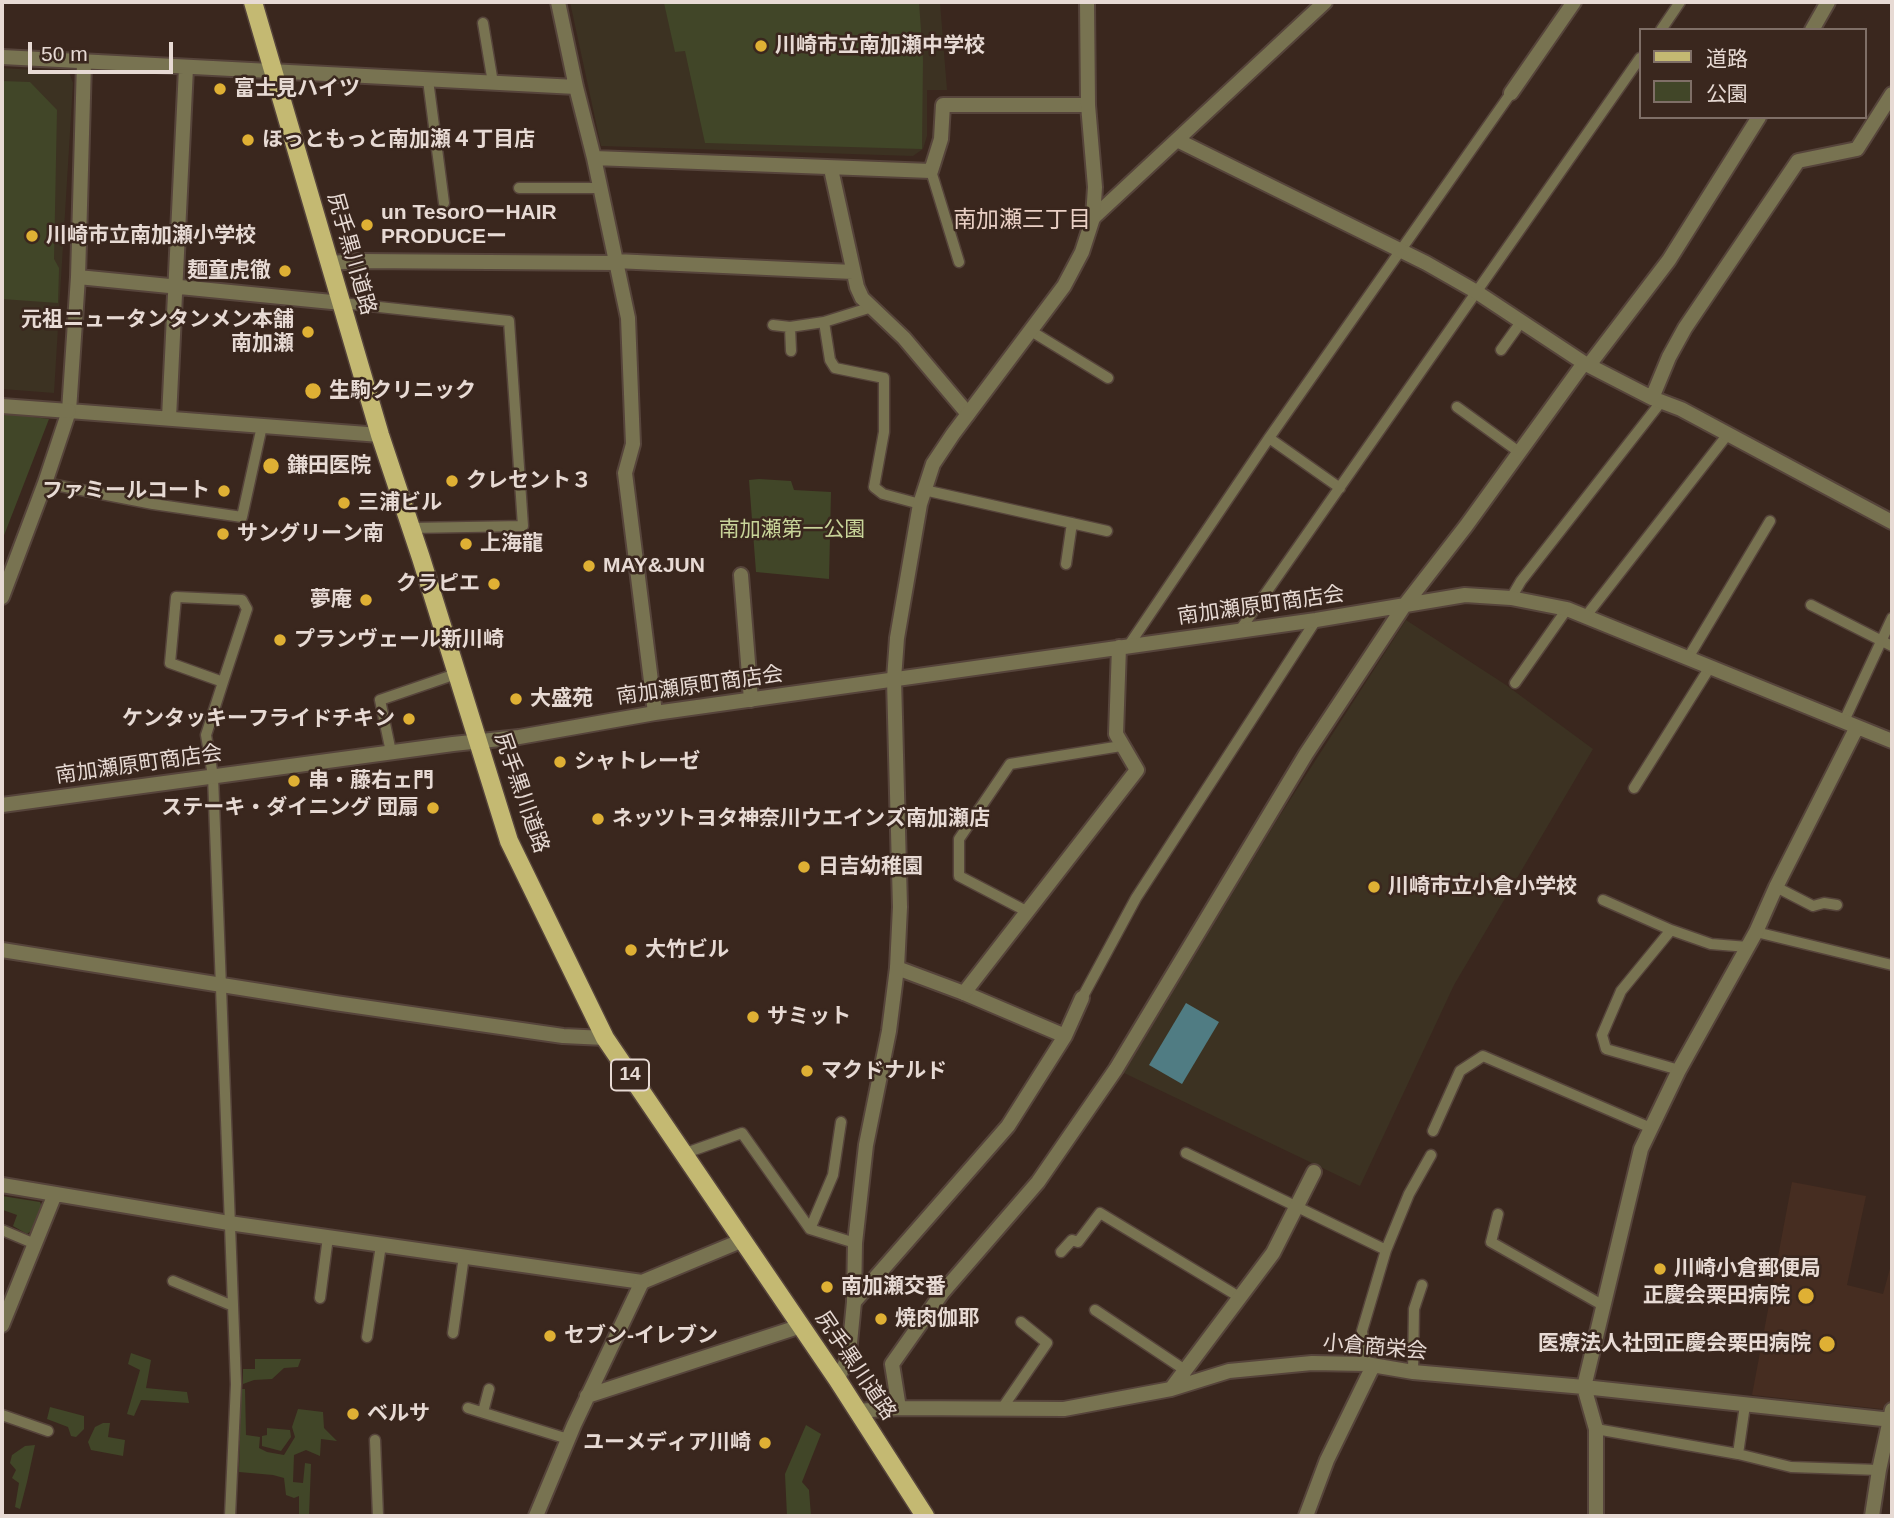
<!DOCTYPE html>
<meta charset="utf-8">
<style>
body{margin:0}
#map{position:relative;width:1894px;height:1518px;overflow:hidden;background:#3a271e;font-family:Arial,"Noto Sans JP",sans-serif}
canvas{display:block}
.frame{position:absolute;inset:0;border:4px solid #e7dad4;pointer-events:none}
.legend{position:absolute;left:1639px;top:28px;width:228px;height:91px;box-sizing:border-box;background:#3a271e;border:2px solid #7f6f67;margin:0;padding:9px 12px;list-style:none;font-size:21px;color:#e7dad4}
.legend li{display:flex;align-items:center;gap:14px;height:35px}
.legend b{width:35px;border:2px solid #7f6f67}
.scale{position:absolute;left:28px;top:42px;width:145px;height:32px;box-sizing:border-box;border:4px solid #e7dad4;border-top:0;padding-left:9px;font-size:21px;line-height:24px;white-space:nowrap;color:#e7dad4;-webkit-text-stroke:5px #3a271e;paint-order:stroke}
</style>
<div id="map">
<canvas width="1894" height="1518"></canvas>
<div class="frame"></div>
<ul class="legend">
<li><b style="height:9px;background:#c4b972"></b>道路</li>
<li><b style="height:19px;background:#414628"></b>公園</li>
</ul>
<div class="scale">50 m</div>
</div>
<script>
const c = document.querySelector('canvas').getContext('2d');
c.lineJoin = 'round';
function fillPath(path, color) { c.fillStyle = color; c.fill(path, 'evenodd'); }
const toPath = rows => new Path2D(rows.map(r => 'M' + r).join(''));
function trace(path, color, width, dash) { c.strokeStyle = color; c.lineWidth = width; c.lineCap = dash ? 'butt' : 'round'; c.setLineDash(dash || []); c.stroke(path); }
function label(font, color, halo, rows, align = 'center') {
  c.font = font + ' Arial,"Noto Sans JP",sans-serif'; c.lineWidth = 5; c.setLineDash([]); c.textBaseline = 'middle'; c.strokeStyle = halo; c.fillStyle = color; for (const [text, x, y, turn = 0] of rows) {
    c.save(); c.translate(x, y); c.rotate((+turn || 0) * Math.PI / 180); c.textAlign = isNaN(turn) ? turn : align; if (halo) c.strokeText(text, 0, 0); c.fillText(text, 0, 0); c.restore();
  }
}
const built = toPath([
 [1792,1182,1866,1196,1847,1285,1883,1294,1892,1261,1892,1398,1891,1404,1882,1409,1752,1395]
]);
const education = toPath([
 [570,2,940,2,947,90,927,90,927,136,923,149,913,156,601,146],
 [2,68,69,72,73,83,54,393,2,389],
 [1406,620,1506,685,1593,749,1454,985,1360,1186,1124,1073,1277,820]
]);
const green = toPath([
 [655,2,919,2,923,59,922,149,705,143,685,51,675,52,664,3,655,4],
 [2,81,30,82,57,110,54,259,59,268,58,303,2,299],
 [2,413,49,419,3,538,2,538],
 [759,479,791,481,794,490,831,492,829,579,756,572,749,480],
 [2,1196,40,1202,43,1209,34,1229,27,1234,13,1226,17,1215,3,1210,2,1212],
 [131,1353,151,1360,146,1388,187,1392,189,1403,141,1400,134,1416,127,1414,140,1370,128,1364],
 [255,1359,301,1359,298,1367,284,1368,272,1379,254,1380,243,1384,243,1369,255,1369],
 [241,1389,245,1389,246,1435,260,1437,259,1448,267,1452,284,1455,295,1437,292,1427,298,1409,323,1412,324,1428,337,1441,321,1439,320,1456,306,1450,294,1455,293,1482,303,1483,305,1463,311,1464,309,1516,299,1516,299,1496,294,1498,286,1495,284,1478,273,1475,239,1472],
 [50,1407,84,1416,84,1429,76,1437,71,1436,68,1427,47,1419],
 [103,1423,110,1423,108,1437,125,1440,123,1456,91,1450,88,1442,95,1427],
 [806,1425,821,1434,802,1482,809,1490,811,1516,787,1516,785,1474],
 [267,1428,290,1430,291,1437,281,1451,262,1446,262,1436,267,1435],
 [35,1445,27,1482,20,1509,15,1507,19,1483,12,1478,16,1470,10,1463,12,1455,25,1446]
]);
const water = toPath([
 [1186,1003,1219,1022,1182,1084,1149,1065]
]);
const service = toPath([
 [483,23,493,83],
 [1661,30,1680,2],
 [428,80,444,203],
 [931,171,959,262],
 [519,188,599,188],
 [342,303,509,321,523,526,411,528],
 [872,307,824,322,830,360,835,368,884,378,884,432,874,487,883,494,920,504],
 [773,325,790,327,824,322],
 [790,327,791,351],
 [1031,331,1108,378],
 [1501,350,1521,322],
 [1457,407,1519,452],
 [1269,438,1340,488],
 [45,483,153,504,242,517,262,426],
 [924,490,1107,531],
 [1066,564,1072,523],
 [1511,598,1521,581,1661,402],
 [1811,605,1892,646],
 [1586,616,1728,434],
 [1240,630,1640,58],
 [1129,645,1269,438,1511,93],
 [1688,658,1770,521],
 [223,682,170,663,176,597,242,600,247,609,223,682,206,735,213,776,236,1384,230,1516],
 [1515,683,1567,609],
 [1844,721,1892,618],
 [391,752,380,700,456,674],
 [1634,788,1710,667],
 [1776,887,1813,906,1824,903,1837,905],
 [1603,900,1671,930,1711,944,1748,947],
 [1028,912,959,876,959,839,1010,764,1121,746],
 [1671,930,1621,991,1602,1035,1606,1049,1679,1070],
 [1756,932,1892,965],
 [1082,998,1136,898,1316,620],
 [1433,1131,1460,1071,1483,1056,1651,1128],
 [1186,1153,1386,1250],
 [683,1154,742,1133,810,1229,855,1243],
 [1498,1214,1491,1242,1604,1306],
 [810,1229,833,1175,841,1122],
 [2,1230,35,1244],
 [1061,1252,1072,1240,1078,1242,1100,1213,1241,1298],
 [173,1281,233,1306],
 [320,1298,328,1237],
 [1095,1310,1185,1370],
 [453,1333,464,1256],
 [367,1337,381,1245],
 [1366,1364,1362,1331,1386,1250,1409,1194,1431,1155],
 [1413,1372,1414,1309,1422,1285],
 [1003,1407,1047,1343,1021,1322],
 [468,1408,568,1439],
 [483,1412,489,1389],
 [2,1415,48,1431],
 [1596,1429,1738,1454,1791,1467,1879,1470],
 [375,1440,378,1516],
 [1738,1454,1745,1405]
]);
const pedestrian = toPath([
 [897,968,964,993,1065,1036],
 [854,1302,1008,1126,1065,1036,1082,998]
]);
const minor = toPath([
 [558,2,576,87,594,158,628,318,633,444,625,473,655,713],
 [1812,30,1828,2],
 [2,57,576,87],
 [1511,93,1574,2],
 [1177,140,1426,263,1475,291,1584,363,1652,398,1681,409,1892,522],
 [594,158,931,171,941,139,943,105,1088,105],
 [831,169,857,287,862,298,904,338,968,414],
 [1093,218,1325,2],
 [615,261,853,272],
 [329,263,361,261,616,263],
 [78,277,342,303],
 [1589,365,1669,260,1759,117],
 [1652,398,1669,357,1685,328,1798,161,1857,149,1892,94],
 [69,411,380,435],
 [169,418,186,68],
 [741,575,751,700],
 [2,597,45,483,69,411,78,277,84,62],
 [2,805,453,744,519,737,655,713,1316,620,1465,595,1511,598,1567,609,1892,741],
 [2,950,335,1003,563,1036,605,1038],
 [964,993,1137,770,1116,734,1119,647],
 [2,1185,229,1223,642,1282,743,1240],
 [2,1325,55,1194],
 [1171,1389,1273,1253,1314,1172],
 [899,1408,892,1364,942,1293,1038,1182,1116,1069,1306,754,1404,606,1466,526,1584,363],
 [857,1411,899,1408,1064,1409,1171,1389,1229,1371,1312,1363,1366,1364,1413,1372,1584,1387,1892,1420],
 [1306,1516,1327,1460,1373,1366],
 [1596,1516,1596,1429,1584,1387,1641,1149,1679,1070,1756,932,1776,887,1857,727],
 [1872,1516,1879,1470,1892,1410]
]);
const tertiary = toPath([
 [2,406,69,411],
 [837,1379,847,1361,850,1343,854,1302,855,1243,866,1145,889,1031,897,968,900,907,894,679,897,638,920,504,933,464,953,434,1064,286,1082,252,1093,218,1095,187,1088,105,1087,2],
 [587,1396,801,1326],
 [536,1516,574,1425,642,1282]
]);
const primary = toPath([
 [253,2,380,435,421,558,509,841,605,1038,837,1379,925,1516]
]);
const markers = [
 [761,46,7,"#dfb034"],
 [220,89,7,"#dfb034"],
 [248,140,7,"#dfb034"],
 [367,225,7,"#dfb034"],
 [32,236,7,"#dfb034"],
 [285,271,7,"#dfb034"],
 [308,332,7,"#dfb034"],
 [313,391,9,"#dfb034"],
 [271,466,9,"#dfb034"],
 [452,481,7,"#dfb034"],
 [224,491,7,"#dfb034"],
 [344,503,7,"#dfb034"],
 [223,534,7,"#dfb034"],
 [466,544,7,"#dfb034"],
 [589,566,7,"#dfb034"],
 [494,584,7,"#dfb034"],
 [366,600,7,"#dfb034"],
 [280,640,7,"#dfb034"],
 [516,699,7,"#dfb034"],
 [409,719,7,"#dfb034"],
 [560,762,7,"#dfb034"],
 [294,781,7,"#dfb034"],
 [433,808,7,"#dfb034"],
 [598,819,7,"#dfb034"],
 [804,867,7,"#dfb034"],
 [1374,887,7,"#dfb034"],
 [631,950,7,"#dfb034"],
 [753,1017,7,"#dfb034"],
 [807,1071,7,"#dfb034"],
 [1660,1269,7,"#dfb034"],
 [827,1287,7,"#dfb034"],
 [1806,1296,9,"#dfb034"],
 [881,1319,7,"#dfb034"],
 [550,1336,7,"#dfb034"],
 [1827,1344,9,"#dfb034"],
 [353,1414,7,"#dfb034"],
 [765,1443,7,"#dfb034"]
];
const shields = [
 [630,1075,38]
];
const shieldNames = [
 ["14",630,1075]
];
const poiNames = [
 ["川崎市立南加瀬中学校",775,46],
 ["富士見ハイツ",234,89],
 ["ほっともっと南加瀬４丁目店",262,140],
 ["un TesorOーHAIR",381,213],
 ["PRODUCEー",381,237],
 ["川崎市立南加瀬小学校",46,236],
 ["麺童虎徹",271,271,"right"],
 ["元祖ニュータンタンメン本舗",294,320,"right"],
 ["南加瀬",294,344,"right"],
 ["生駒クリニック",329,391],
 ["鎌田医院",287,466],
 ["クレセント３",466,481],
 ["ファミールコート",210,491,"right"],
 ["三浦ビル",358,503],
 ["サングリーン南",237,534],
 ["上海龍",480,544],
 ["MAY&JUN",603,566],
 ["クラピエ",480,584,"right"],
 ["夢庵",352,600,"right"],
 ["プランヴェール新川崎",294,640],
 ["大盛苑",530,699],
 ["ケンタッキーフライドチキン",395,719,"right"],
 ["シャトレーゼ",574,762],
 ["串・藤右ェ門",308,781],
 ["ステーキ・ダイニング 団扇",419,808,"right"],
 ["ネッツトヨタ神奈川ウエインズ南加瀬店",612,819],
 ["日吉幼稚園",818,867],
 ["川崎市立小倉小学校",1388,887],
 ["大竹ビル",645,950],
 ["サミット",767,1017],
 ["マクドナルド",821,1071],
 ["川崎小倉郵便局",1674,1269],
 ["南加瀬交番",841,1287],
 ["正慶会栗田病院",1790,1296,"right"],
 ["焼肉伽耶",895,1319],
 ["セブン-イレブン",564,1336],
 ["医療法人社団正慶会栗田病院",1811,1344,"right"],
 ["ベルサ",367,1414],
 ["ユーメディア川崎",751,1443,"right"]
];
const streetNames = [
 ["尻手黒川道路",351,254,74],
 ["南加瀬原町商店会",1261,606,-8],
 ["南加瀬原町商店会",700,686,-8],
 ["南加瀬原町商店会",139,765,-8],
 ["尻手黒川道路",521,793,71],
 ["小倉商栄会",1375,1348,5],
 ["尻手黒川道路",855,1366,56]
];
const parkNames = [
 ["南加瀬第一公園",792,530]
];
const neighbourhoodNames = [
 ["南加瀬三丁目",1022,221]
];
fillPath(built, '#462d21');
fillPath(education, '#3c3222');
fillPath(green, '#414628');
fillPath(water, '#507c83');
trace(service, '#56443b', 13);
trace(pedestrian, '#56443b', 18);
trace(minor, '#56443b', 18);
trace(tertiary, '#56443b', 18);
trace(primary, '#56443b', 21);
trace(service, '#787351', 10);
trace(pedestrian, '#787351', 14);
trace(minor, '#787351', 14);
trace(tertiary, '#787351', 14);
trace(primary, '#c4b972', 18);
for (const [x, y, r, color] of markers) { const dot = new Path2D(); dot.arc(x, y, r, 0, 2 * Math.PI); c.fillStyle = color; c.fill(dot); trace(dot, '#3a271e', 2.5); }
for (const [x, y, w] of shields) { const box = new Path2D(); box.roundRect(x - w / 2, y - 15.5, w, 31, 5); c.fillStyle = '#3a271e'; c.fill(box); trace(box, '#e7dad4', 2); }
label('bold 19px', '#e7dad4', null, shieldNames);
label('bold 21px', '#e7dad4', '#3a271e', poiNames, 'left');
label('21px', '#e7dad4', '#3a271e', streetNames);
label('21px', '#c8d499', '#3a271e', parkNames);
label('23px', '#ead0c5', '#3a271e', neighbourhoodNames);
</script>
